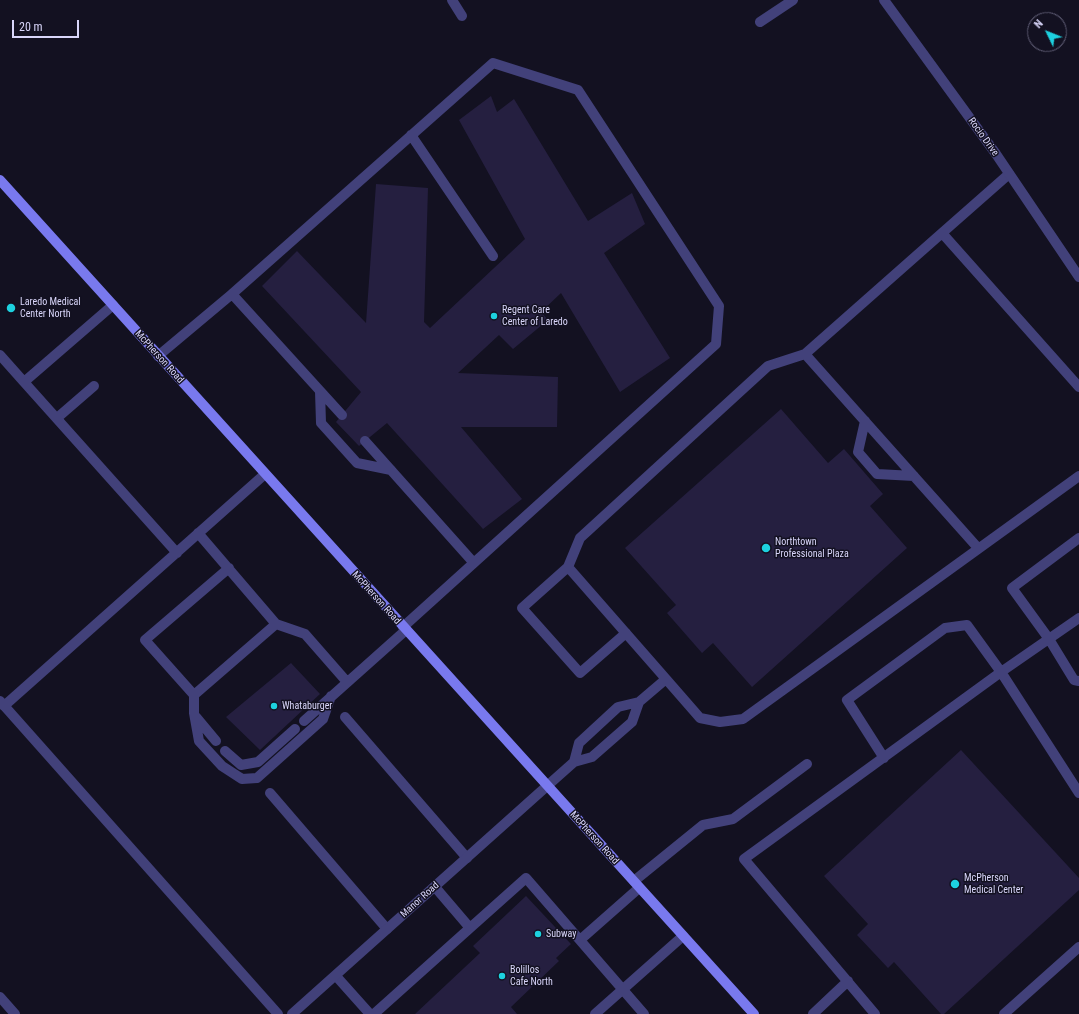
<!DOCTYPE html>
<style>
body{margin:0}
#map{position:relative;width:1079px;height:1014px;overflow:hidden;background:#131121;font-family:"Roboto Condensed",sans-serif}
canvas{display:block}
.north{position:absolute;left:1027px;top:12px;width:40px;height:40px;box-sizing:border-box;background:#131121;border:1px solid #626078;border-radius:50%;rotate:313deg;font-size:11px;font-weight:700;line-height:16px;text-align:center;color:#d9d6fa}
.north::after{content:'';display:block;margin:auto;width:14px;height:18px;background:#1dd1df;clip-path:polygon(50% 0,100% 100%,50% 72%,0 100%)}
.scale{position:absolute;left:12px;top:20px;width:67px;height:18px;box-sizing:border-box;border:2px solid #d9d6fa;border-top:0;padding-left:5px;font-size:12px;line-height:14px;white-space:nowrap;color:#d9d6fa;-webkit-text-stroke:3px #131121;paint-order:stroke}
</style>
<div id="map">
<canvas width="1079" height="1014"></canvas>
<div class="north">N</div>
<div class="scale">20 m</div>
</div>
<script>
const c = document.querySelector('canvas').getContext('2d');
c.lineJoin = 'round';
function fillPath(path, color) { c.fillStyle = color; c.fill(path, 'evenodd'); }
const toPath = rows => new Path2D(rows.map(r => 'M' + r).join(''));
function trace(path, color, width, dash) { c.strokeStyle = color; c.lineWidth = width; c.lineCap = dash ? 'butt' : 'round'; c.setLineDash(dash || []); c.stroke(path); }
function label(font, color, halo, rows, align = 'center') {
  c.font = font + ' "Roboto Condensed",sans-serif'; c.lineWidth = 3; c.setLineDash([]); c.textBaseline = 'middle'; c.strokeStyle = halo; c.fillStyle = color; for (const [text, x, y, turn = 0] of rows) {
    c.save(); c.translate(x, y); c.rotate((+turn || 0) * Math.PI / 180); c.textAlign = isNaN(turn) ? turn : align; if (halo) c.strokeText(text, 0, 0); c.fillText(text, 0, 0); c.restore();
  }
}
const building = toPath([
 [491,96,497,112,514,99,588,221,632,193,645,224,604,253,670,358,620,392,561,293,541,312,548,320,513,349,499,335,458,373,558,377,557,427,461,427,522,499,483,529,387,423,359,446,336,422,361,392,262,286,297,251,366,323,376,184,428,188,424,322,430,328,525,239,459,120],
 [781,409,828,463,844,449,883,494,870,506,907,548,752,687,713,643,702,653,667,613,676,605,625,548],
 [291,663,320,694,260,750,226,717],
 [961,750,1079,878,1079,890,944,1014,941,1014,894,962,888,968,857,935,868,924,824,876],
 [526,896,571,944,556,958,559,961,511,1007,517,1014,415,1014,480,953,473,946]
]);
const lane = toPath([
 [452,0,462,16],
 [760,22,793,0],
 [411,135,493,256],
 [942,233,1009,174],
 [232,294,342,415],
 [0,355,24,382,113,305],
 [158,356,232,294,493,63,578,90,719,306,716,344,403,627],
 [24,382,177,553],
 [320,391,321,423,357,463,391,470],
 [57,418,94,386],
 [865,421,858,452,877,474,914,476],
 [365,441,473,562],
 [198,533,276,624,194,695,145,640,229,568],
 [1079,538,1012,588,1049,639,1074,680,1079,681],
 [978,548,805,354,942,233,1079,387],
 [568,567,666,679],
 [276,624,305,634,347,682],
 [626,633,580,673,522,608,568,567,580,538,768,366,805,354],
 [194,695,194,713,199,741,222,766,242,779,257,778,323,719,331,696],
 [0,701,278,1014],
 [639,702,666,679,700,718,720,722,743,719,1079,476],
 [4,706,265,474],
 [196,717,216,741],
 [345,717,467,858],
 [304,721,406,630],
 [225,751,241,765,258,762,295,729],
 [884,758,847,700,945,628,967,625,1001,672,1079,618],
 [547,786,574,762,592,757,632,722,639,702,618,707,579,743,574,762],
 [270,793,387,929],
 [634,881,703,825,733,819,807,764],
 [435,887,470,928,526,878,644,1014],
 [580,940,639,888],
 [336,976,370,1014],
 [374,1014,470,928],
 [595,1014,683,936],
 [813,1014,848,981],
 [875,1014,744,859,1001,672,1079,793],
 [1004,1014,1079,947]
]);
const street = toPath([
 [884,0,996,154,1079,277],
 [0,997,15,1014],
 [292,1014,547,786]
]);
const secondary = toPath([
 [0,180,754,1014]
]);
const markers = [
 [11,308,5,"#1dd1df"],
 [494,316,4,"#1dd1df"],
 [766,548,5,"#1dd1df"],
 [274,706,4,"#1dd1df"],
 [955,884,5,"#1dd1df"],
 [538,934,4,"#1dd1df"],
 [502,976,4,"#1dd1df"]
];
const streetNames = [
 ["Rocio Drive",983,137,54],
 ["McPherson Road",159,357,48],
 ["McPherson Road",376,598,48],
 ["McPherson Road",594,838,48],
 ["Manor Road",420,900,-42]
];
const poiNames = [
 ["Laredo Medical",20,302],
 ["Center North",20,314],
 ["Regent Care",502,310],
 ["Center of Laredo",502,322],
 ["Northtown",775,542],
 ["Professional Plaza",775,554],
 ["Whataburger",282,706],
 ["McPherson",964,878],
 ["Medical Center",964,890],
 ["Subway",546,934],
 ["Bolillos",510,970],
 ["Cafe North",510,982]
];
fillPath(building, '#251f40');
trace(lane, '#42417a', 10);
trace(street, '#42417a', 10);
trace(secondary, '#7979ee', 10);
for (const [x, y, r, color] of markers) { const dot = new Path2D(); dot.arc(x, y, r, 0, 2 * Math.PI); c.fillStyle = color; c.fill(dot); trace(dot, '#131121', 1.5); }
label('10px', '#d9d6fa', '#131121', streetNames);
label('10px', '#d9d6fa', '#131121', poiNames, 'left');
</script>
